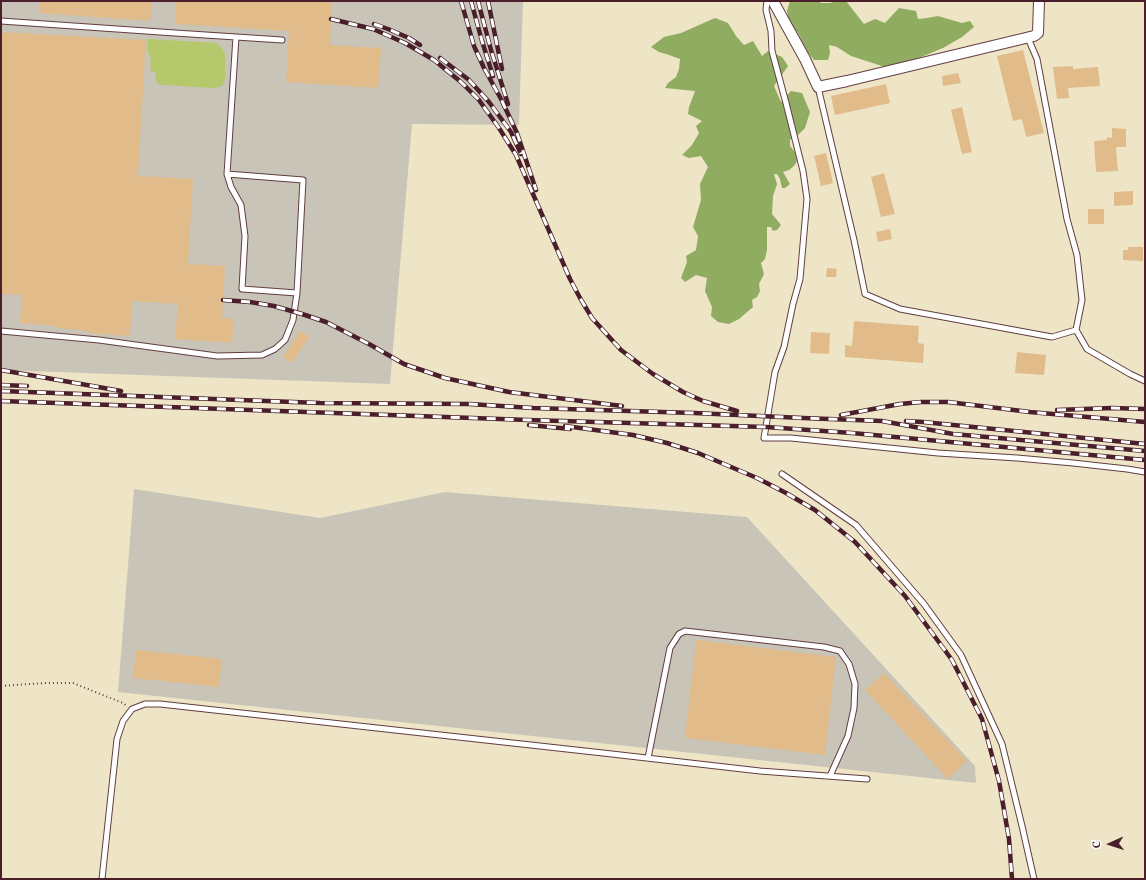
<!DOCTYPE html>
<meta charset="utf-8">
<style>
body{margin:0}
#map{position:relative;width:1146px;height:880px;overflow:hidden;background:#eee5c7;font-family:Vollkorn,serif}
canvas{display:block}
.frame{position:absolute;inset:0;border:2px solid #4a1f2b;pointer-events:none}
.north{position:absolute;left:1090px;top:824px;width:40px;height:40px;-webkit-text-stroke:3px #fff;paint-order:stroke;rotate:267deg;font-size:11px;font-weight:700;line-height:16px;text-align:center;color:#4a1f2b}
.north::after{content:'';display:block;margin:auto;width:14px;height:18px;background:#4a1f2b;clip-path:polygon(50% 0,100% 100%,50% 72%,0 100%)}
</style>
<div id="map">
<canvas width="1146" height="880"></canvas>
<div class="frame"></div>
<div class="north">С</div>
</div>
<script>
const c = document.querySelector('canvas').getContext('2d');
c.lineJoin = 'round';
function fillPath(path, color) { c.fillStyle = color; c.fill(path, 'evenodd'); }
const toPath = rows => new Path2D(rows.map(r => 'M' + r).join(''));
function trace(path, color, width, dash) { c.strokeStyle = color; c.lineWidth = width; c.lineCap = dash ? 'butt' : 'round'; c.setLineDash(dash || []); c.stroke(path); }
const industrial = toPath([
 [1,1,523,1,519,125,412,124,390,384,1,370],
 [134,489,320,518,445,492,747,517,975,766,976,783,118,692]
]);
const green = toPath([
 [148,39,217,43,224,51,225,56,225,80,222,86,213,88,163,85,157,84,155,72,151,72,150,56,148,52,147,47]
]);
const forest = toPath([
 [790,1,819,1,821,3,831,3,833,1,846,1,864,24,875,19,885,23,899,8,916,11,918,19,927,18,938,16,962,23,970,21,974,27,962,37,943,48,909,62,885,67,851,56,837,47,829,45,830,53,828,60,814,60,807,51,798,33,789,23,787,11],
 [715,18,728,23,736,36,744,45,753,41,762,56,768,51,782,57,788,66,774,86,781,102,791,91,802,93,810,112,805,128,793,140,790,139,790,146,795,152,797,161,794,166,789,170,783,172,790,184,785,188,782,188,780,179,777,174,774,174,777,184,773,196,772,214,781,225,777,230,773,231,771,227,767,227,767,250,765,259,761,263,764,274,759,284,760,291,757,297,752,300,753,307,739,319,729,324,718,322,711,316,712,307,705,291,707,278,696,275,685,282,681,278,687,262,686,256,696,250,698,236,693,227,701,200,700,184,708,167,701,156,689,158,682,155,692,145,699,133,696,126,702,121,688,114,689,107,695,91,665,88,668,83,676,77,679,69,680,59,669,55,659,52,651,47,664,37,681,33]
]);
const building = toPath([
 [40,1,152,1,150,21,40,13],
 [176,1,332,1,330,45,381,48,378,88,286,82,289,31,175,24],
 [1,32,146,40,138,176,193,179,188,264,225,266,222,318,234,319,232,343,175,339,178,304,132,301,130,336,88,333,88,331,56,328,56,326,20,323,22,295,1,294],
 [1023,50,1044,133,1026,137,1022,119,1013,121,997,56],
 [1073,66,1073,69,1098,67,1100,86,1068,88,1069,98,1057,99,1053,67],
 [958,73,961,83,943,86,942,76],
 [886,84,890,103,835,115,831,96],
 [962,107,972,152,962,154,951,110],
 [1112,128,1126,129,1126,147,1116,147,1118,171,1096,172,1094,141,1107,140,1107,137,1112,138],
 [826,153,833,183,821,186,814,156],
 [884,173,895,214,881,217,871,177],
 [1133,191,1133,205,1114,206,1114,192],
 [1088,209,1104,209,1104,224,1088,224],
 [890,229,892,239,878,242,876,232],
 [1128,247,1143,247,1143,261,1123,260,1123,250,1128,250],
 [827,268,837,269,836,277,826,277],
 [854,321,919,326,918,343,924,344,923,363,845,357,845,345,852,346],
 [300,331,309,337,292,363,283,357],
 [811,332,830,333,829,354,810,353],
 [1017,352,1046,355,1044,375,1015,373],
 [696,640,836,657,825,755,685,738],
 [136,650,222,659,219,687,133,678],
 [884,673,967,761,948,779,865,690]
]);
const path = toPath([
 [1,686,44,683,73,683,123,703,127,706]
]);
const lane = toPath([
 [767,1,766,10,771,31,772,51,786,103,803,171,807,199,800,279,793,304,784,347,775,372,764,438,791,438,938,453,1017,458,1073,463,1127,469,1145,472],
 [1,21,175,33,282,40],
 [1028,38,1037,59,1067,219,1077,255,1082,300,1076,330,1087,349,1130,374,1145,381],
 [818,87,854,240,865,294,900,309,1052,337,1076,330],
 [227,174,303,180,297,293],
 [1,331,99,340,217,356,262,355,275,349,285,340,293,320,297,293,242,289,245,236,241,205,231,187,227,174,236,37],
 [782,474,856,525,924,604,961,655,1002,744,1022,826,1034,879],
 [648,758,670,648,679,634,685,631,824,647,840,651,849,664,855,684,854,708,848,736,830,776],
 [102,879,117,739,123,721,132,709,145,704,160,704,603,753,760,771,867,779]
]);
const street = toPath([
 [773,1,805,59,818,87,847,81,1034,36,1038,33,1039,1]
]);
const rail = toPath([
 [461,1,474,46,484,68,501,99,517,133,536,190],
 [471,1,482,41,493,76],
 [478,1,491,50,508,104],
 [488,1,502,69],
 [331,19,373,29,405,43,434,60,461,82,479,100,499,128,516,155,570,279,580,298,592,318,621,350,653,374,683,392,703,401,737,411],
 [374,24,388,29,409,38,420,45],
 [440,58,469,80,489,102,511,132,521,154],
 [223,300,250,302,274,306,302,314,326,322,369,344,404,364,445,378,509,392,622,406],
 [1,370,121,391],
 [1,385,27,386],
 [1,391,320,403,469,404,533,408,694,413,803,418,882,421,953,434,1145,451],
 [1,401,528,420,766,427,852,433,1145,460],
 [1057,410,1112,408,1145,409],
 [841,415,900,404,921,402,948,402,1030,412,1145,422],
 [906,421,923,422,1145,444],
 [529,425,570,429],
 [565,426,633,435,667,443,698,453,757,478,786,493,815,510,855,542,905,596,952,660,982,719,999,781,1009,839,1012,879]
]);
fillPath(industrial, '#c8c4b8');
fillPath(green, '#b6c86c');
fillPath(forest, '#90ac60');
fillPath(building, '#e2bb8a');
trace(lane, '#633d42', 7);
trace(street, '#633d42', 12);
trace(path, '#633d42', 2, [1, 3]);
trace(lane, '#fff', 5);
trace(street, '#fff', 10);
trace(rail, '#4a1f2b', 4.5);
trace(rail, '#fff', 3, [9]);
</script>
